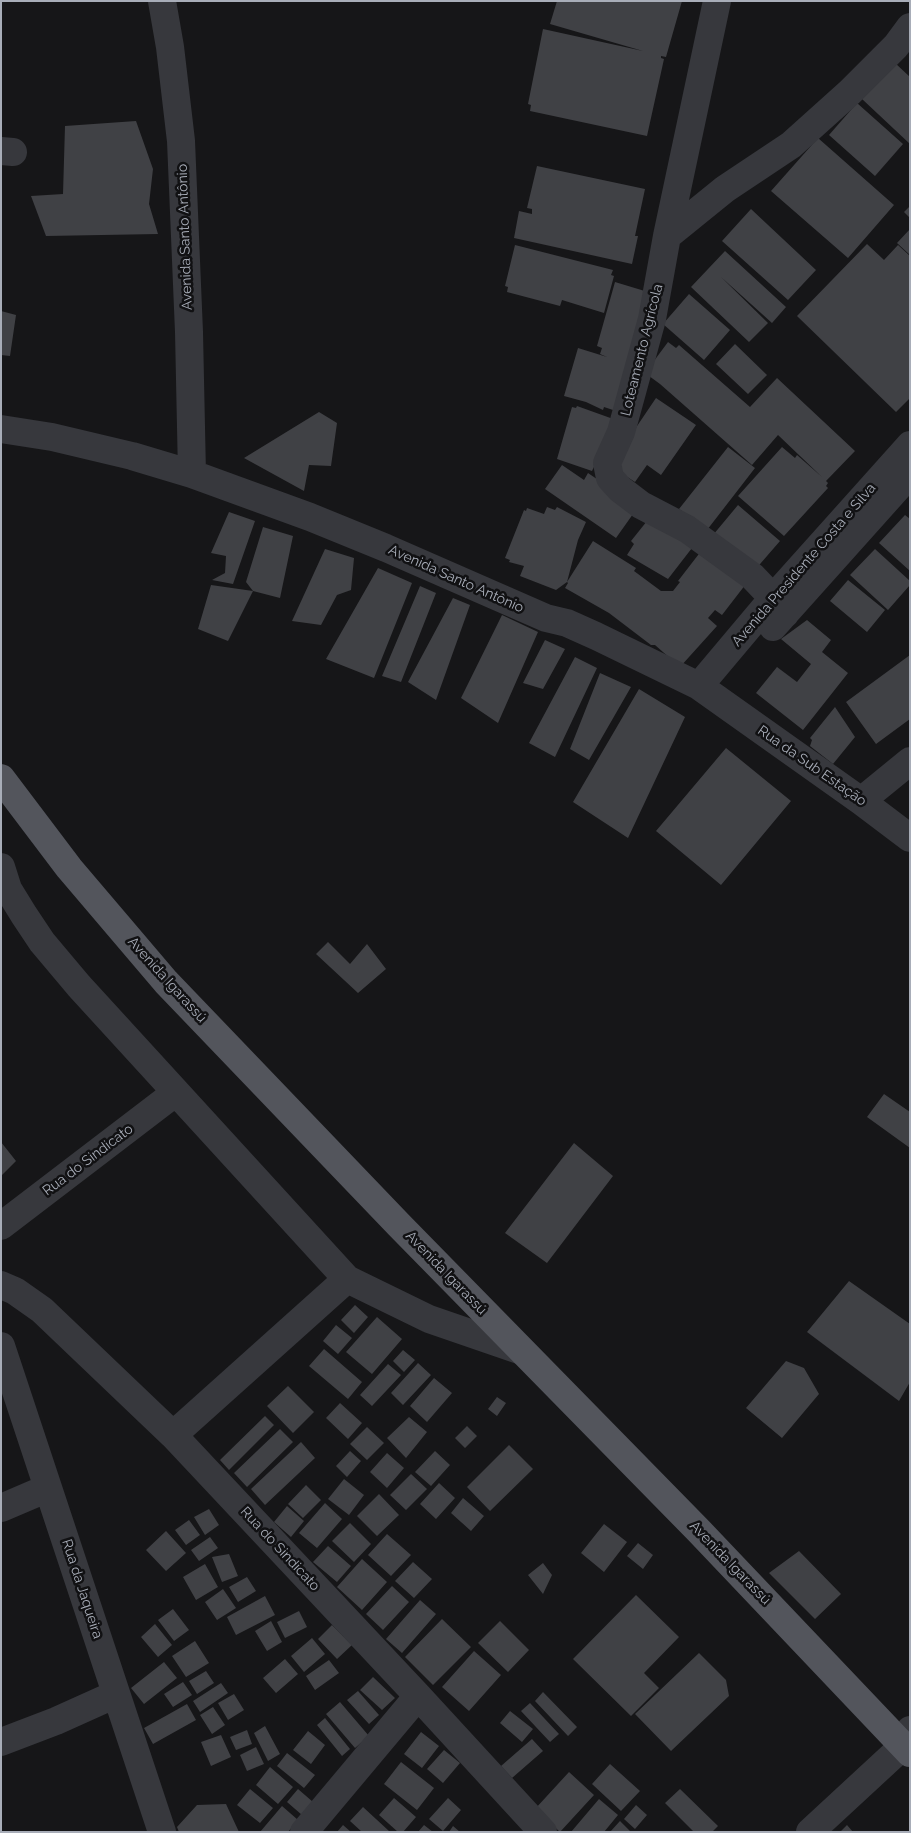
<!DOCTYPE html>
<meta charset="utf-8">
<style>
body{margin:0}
#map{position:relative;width:911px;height:1833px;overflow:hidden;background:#161618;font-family:Raleway,sans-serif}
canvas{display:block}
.frame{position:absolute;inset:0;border:2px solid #a8adb8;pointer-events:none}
</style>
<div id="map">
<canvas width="911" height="1833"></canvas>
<div class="frame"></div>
</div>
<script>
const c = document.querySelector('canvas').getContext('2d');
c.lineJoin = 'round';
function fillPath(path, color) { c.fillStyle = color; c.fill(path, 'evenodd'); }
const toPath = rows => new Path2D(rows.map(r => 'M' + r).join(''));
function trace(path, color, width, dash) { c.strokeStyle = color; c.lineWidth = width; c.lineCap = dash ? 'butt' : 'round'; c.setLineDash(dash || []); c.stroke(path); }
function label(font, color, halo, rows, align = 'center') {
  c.font = font + ' Raleway,sans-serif'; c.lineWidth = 5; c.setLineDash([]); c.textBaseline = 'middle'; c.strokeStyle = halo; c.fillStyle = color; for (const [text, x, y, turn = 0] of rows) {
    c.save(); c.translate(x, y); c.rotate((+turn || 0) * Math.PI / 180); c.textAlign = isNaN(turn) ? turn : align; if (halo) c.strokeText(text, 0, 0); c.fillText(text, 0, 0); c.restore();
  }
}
const building = toPath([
 [557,1,682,1,666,57,661,56,661,58,664,59,647,136,530,111,531,105,528,104,543,29,643,51,550,24],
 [895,63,910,77,910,144,862,99],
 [857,103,903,144,875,176,829,135],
 [136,121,153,169,149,204,158,234,46,236,31,196,63,194,65,126],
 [818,138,894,205,848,258,771,191],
 [537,166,645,189,635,236,638,236,632,264,514,238,519,211,532,214,532,209,527,208],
 [910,206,910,218,904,212],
 [751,209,816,270,788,300,722,241],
 [910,229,910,255,897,243],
 [867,244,884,260,898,245,910,256,910,398,896,412,797,316],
 [515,245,613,270,611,275,614,276,604,313,562,300,560,306,507,292,508,287,505,286],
 [725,251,786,307,772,323,721,277,768,323,749,342,691,287],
 [615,282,648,292,616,411,604,407,603,410,586,402,564,396,578,348,607,357,600,354,602,348,597,346],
 [689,294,730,330,704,360,663,324],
 [1,311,16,315,10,356,1,355],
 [668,342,676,348,679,345,750,407,777,378,855,451,826,481,828,483,826,486,828,488,784,536,738,496,782,447,795,458,797,455,822,477,778,435,752,465,660,384,645,373],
 [735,344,767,375,748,394,716,364],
 [656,398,696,425,661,475,647,465,635,482,610,466],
 [577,406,616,420,592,471,557,459,572,407,576,408],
 [319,412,337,423,331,466,309,465,304,491,244,458],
 [728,447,755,468,707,530,679,509],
 [562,465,584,480,588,473,638,507,616,538,545,489],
 [738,505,780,541,754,571,713,535],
 [547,507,555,510,557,507,586,522,578,540,567,582,556,590,520,576,524,566,509,562,510,560,505,558,524,510,526,511,527,508,544,514],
 [229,512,255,521,233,584,212,580,225,573,226,556,211,553],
 [905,515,910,519,910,571,879,543],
 [651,516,692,548,668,579,627,555,634,544,631,541],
 [263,527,293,536,280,598,253,591,246,582],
 [593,541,636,568,634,571,661,591,673,591,680,582,678,581,705,546,749,580,722,615,715,610,708,618,717,626,680,667,655,645,651,645,609,613,565,588,568,583,567,582],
 [325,549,354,558,351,590,337,595,321,625,292,621],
 [875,549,910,581,910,585,888,610,850,575],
 [378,568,412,583,374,678,326,659],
 [848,580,885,610,867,632,830,601],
 [211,585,253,591,228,641,198,629],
 [420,586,436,593,401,682,382,676],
 [453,598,470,605,436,700,408,682],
 [502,615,538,632,498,723,461,698],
 [807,620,831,640,822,652,848,673,803,730,756,693,777,667,797,682,811,664,781,639],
 [545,640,565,649,543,689,523,683],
 [910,655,910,719,876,744,846,702],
 [575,657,597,668,555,757,529,743],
 [600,673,631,687,589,760,570,749],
 [639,689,685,717,628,838,573,802],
 [835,707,855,737,833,764,810,746,812,740,810,738],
 [726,748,791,801,721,885,656,831],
 [328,942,350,964,367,944,386,969,358,993,316,954],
 [884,1094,910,1112,910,1148,867,1117],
 [1,1142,16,1161,1,1176],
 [574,1143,613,1176,547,1263,505,1233],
 [849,1281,910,1324,910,1382,899,1401,807,1332],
 [355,1305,368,1317,354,1333,341,1320],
 [377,1317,402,1339,372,1374,346,1352],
 [336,1325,352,1338,338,1354,323,1341],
 [324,1349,362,1382,348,1399,309,1366],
 [403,1350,415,1360,404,1372,393,1361],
 [786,1361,804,1368,819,1394,782,1438,746,1408],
 [418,1363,431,1375,403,1405,391,1393],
 [388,1364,401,1375,372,1406,360,1395],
 [434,1378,452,1393,427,1422,410,1406],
 [288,1386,314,1412,293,1433,267,1406],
 [497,1397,506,1403,497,1416,488,1409],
 [340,1403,362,1423,348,1439,326,1418],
 [265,1416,274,1425,229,1470,220,1460],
 [409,1417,427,1432,406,1458,387,1438],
 [467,1426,477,1436,465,1448,455,1438],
 [367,1427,384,1443,367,1460,350,1444],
 [280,1429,293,1442,247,1487,234,1473],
 [301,1442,315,1458,265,1505,251,1489],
 [509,1445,533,1469,490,1511,467,1487],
 [350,1451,361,1461,347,1477,336,1466],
 [435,1451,450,1465,431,1486,415,1472],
 [387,1453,404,1468,387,1488,370,1472],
 [411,1474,427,1489,406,1510,390,1495],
 [344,1479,364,1495,349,1515,328,1499],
 [439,1483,455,1498,436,1519,420,1504],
 [306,1485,321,1500,303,1518,288,1504],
 [379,1494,399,1515,377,1536,357,1516],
 [463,1498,484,1516,471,1531,451,1513],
 [325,1503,342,1519,317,1548,299,1533],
 [287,1506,304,1521,291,1537,274,1522],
 [209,1509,219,1525,205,1535,194,1517],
 [189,1520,200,1535,186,1545,175,1530],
 [350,1523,371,1544,354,1562,332,1541],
 [604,1524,627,1542,604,1572,581,1553],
 [166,1531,186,1553,166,1571,146,1550],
 [387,1534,411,1555,391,1576,368,1555],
 [210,1537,218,1548,199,1561,191,1550],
 [638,1543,653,1555,643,1569,627,1556],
 [328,1546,351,1566,337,1582,313,1562],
 [799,1551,841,1594,815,1619,769,1573],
 [229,1554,238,1576,222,1582,212,1557],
 [362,1559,387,1582,362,1610,337,1587],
 [413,1562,432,1579,414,1598,395,1581],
 [543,1563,552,1575,543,1594,528,1575],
 [205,1564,218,1587,196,1600,183,1577],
 [247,1577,256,1591,238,1602,229,1587],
 [392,1586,409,1602,383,1630,366,1614],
 [223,1589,236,1608,217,1620,205,1602],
 [636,1595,679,1637,644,1673,659,1688,631,1716,573,1659],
 [265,1596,275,1615,236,1635,227,1617],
 [420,1600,436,1614,402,1653,386,1639],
 [173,1609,189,1630,174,1641,158,1620],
 [299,1611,307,1627,285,1638,277,1622],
 [442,1619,471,1647,433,1685,405,1657],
 [271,1621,282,1642,267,1651,255,1631],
 [500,1621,529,1650,508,1672,478,1643],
 [155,1624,172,1645,158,1657,141,1637],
 [332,1625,352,1645,337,1659,318,1639],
 [312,1638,325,1654,304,1672,291,1656],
 [195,1641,209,1663,186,1677,172,1656],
 [474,1651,501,1675,469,1711,442,1687],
 [699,1653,726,1680,729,1696,671,1751,635,1714],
 [285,1659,298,1674,276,1693,263,1678],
 [329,1660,339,1673,315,1690,306,1676],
 [164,1662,177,1678,144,1704,131,1688],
 [206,1671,214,1683,197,1694,189,1681],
 [373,1677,395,1698,382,1710,360,1690],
 [183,1682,192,1695,173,1707,164,1694],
 [221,1683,228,1693,200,1712,193,1701],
 [358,1691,379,1715,369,1724,347,1700],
 [543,1692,577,1727,568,1736,535,1701],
 [234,1694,244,1710,228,1720,218,1703],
 [340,1702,369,1736,355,1748,326,1714],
 [530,1703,559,1734,550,1742,521,1711],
 [187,1704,196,1720,153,1744,144,1728],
 [213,1707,225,1725,212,1734,200,1715],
 [510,1711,533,1729,522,1742,500,1723],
 [325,1718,350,1749,342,1756,317,1725],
 [265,1726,280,1754,268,1761,254,1733],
 [247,1730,252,1744,236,1750,230,1737],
 [308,1731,325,1745,311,1764,293,1750],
 [421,1732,439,1746,422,1768,404,1754],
 [221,1735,231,1757,211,1766,201,1742],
 [532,1739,543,1751,512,1778,501,1766],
 [256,1747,264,1764,247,1771,240,1755],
 [444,1750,460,1763,443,1783,427,1769],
 [287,1753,315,1775,304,1788,277,1766],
 [401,1762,434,1788,417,1810,384,1784],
 [610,1764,640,1791,621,1811,592,1784],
 [270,1767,293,1787,278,1804,256,1785],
 [569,1772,594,1795,560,1832,535,1809],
 [250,1789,273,1808,260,1823,237,1805],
 [298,1789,313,1802,302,1815,287,1802],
 [680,1789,718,1826,712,1832,694,1832,665,1803],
 [394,1798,416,1817,403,1832,398,1832,379,1815],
 [448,1798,461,1810,443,1831,429,1819],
 [599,1799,618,1815,604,1832,571,1832],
 [226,1804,239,1832,179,1832,177,1827,197,1805],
 [636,1805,647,1815,635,1829,624,1819],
 [282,1806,298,1820,288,1832,260,1832],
 [363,1807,389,1831,388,1832,362,1832,350,1821],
 [620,1821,630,1831,610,1832],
 [343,1825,351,1832,337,1832],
 [424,1825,433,1832,418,1832],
 [847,1825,853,1832,840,1832],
 [453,1826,460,1832,449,1832]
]);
const street = toPath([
 [162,1,170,47,181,141,189,332,192,474],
 [717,1,667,236,652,319,621,432,607,463,610,478,620,489,641,505,687,529,752,576,773,598,785,614],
 [1,151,13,152],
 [667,236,725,189,791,145,850,92,896,46,910,27],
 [1,429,52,437,132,456,192,474,310,517,386,548,546,618,567,623,596,636,699,686,861,801,910,838],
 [773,627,910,474],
 [699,686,773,598,910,445],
 [861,801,910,761],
 [1,867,8,889,24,915,42,942,79,986,347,1279,429,1319,522,1351],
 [1,1226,175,1093],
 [1,1285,15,1291,42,1310,173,1435,418,1696,543,1832],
 [1,1346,162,1832],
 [173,1435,347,1279],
 [1,1508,48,1488],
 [1,1742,56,1721,116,1694],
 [304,1832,418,1696],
 [810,1832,903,1746,910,1730]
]);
const primary = toPath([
 [1,778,69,868,166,982,399,1225,699,1531,910,1753]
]);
const streetNames = [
 ["Avenida Santo Antônio",185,237,-92],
 ["Loteamento Agrícola",642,350,-76],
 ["Avenida Presidente Costa e Silva",804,565,-49],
 ["Avenida Santo Antônio",456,579,24],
 ["Rua da Sub Estação",812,766,35],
 ["Avenida Igarassú",167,980,48],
 ["Rua do Sindicato",88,1160,-37],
 ["Avenida Igarassú",446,1273,46],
 ["Rua do Sindicato",280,1549,47],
 ["Avenida Igarassú",730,1563,46],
 ["Rua da Jaqueira",82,1589,72]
];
fillPath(building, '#404145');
trace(street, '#37383d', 28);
trace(primary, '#53555c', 28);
label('14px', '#a8adb8', '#111113', streetNames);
</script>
